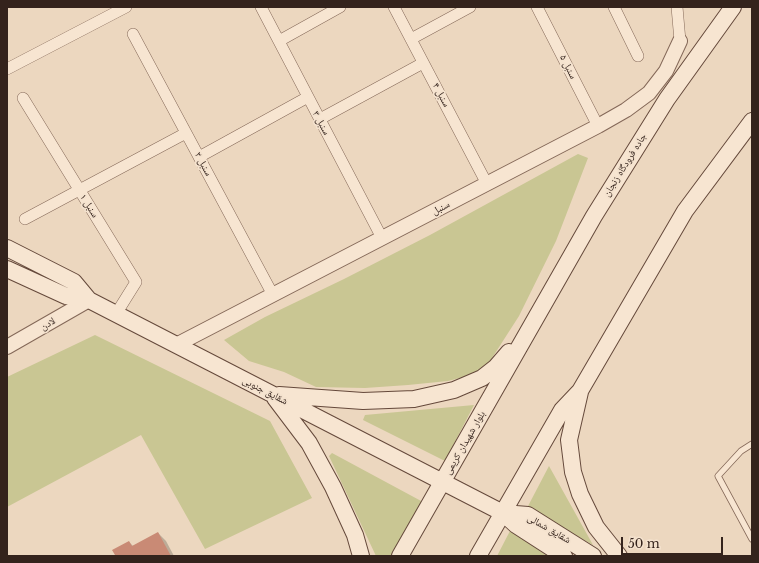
<!DOCTYPE html>
<meta charset="utf-8">
<style>
body{margin:0}
#map{position:relative;width:759px;height:563px;overflow:hidden;background:#ecd7bf;font-family:"Libre Baskerville",serif}
canvas{display:block}
.frame{position:absolute;inset:0;border:8px solid #34231c;pointer-events:none}
.scale{position:absolute;left:621px;top:537px;width:102px;height:18px;box-sizing:border-box;border:2px solid #34231c;border-top:0;padding-left:5px;font-size:12px;line-height:14px;white-space:nowrap;color:#34231c;-webkit-text-stroke:3px #f4e2ce;paint-order:stroke}
</style>
<div id="map">
<canvas width="759" height="563"></canvas>
<div class="frame"></div>
<div class="scale">50 m</div>
</div>
<script>
const c = document.querySelector('canvas').getContext('2d');
c.lineJoin = 'round';
function fillPath(path, color) { c.fillStyle = color; c.fill(path, 'evenodd'); }
const toPath = rows => new Path2D(rows.map(r => 'M' + r).join(''));
function trace(path, color, width, dash) { c.strokeStyle = color; c.lineWidth = width; c.lineCap = dash ? 'butt' : 'round'; c.setLineDash(dash || []); c.stroke(path); }
function label(font, color, halo, rows, align = 'center') {
  c.font = font + ' "Libre Baskerville","Noto Naskh Arabic",serif'; c.lineWidth = 3.5; c.setLineDash([]); c.textBaseline = 'middle'; c.strokeStyle = halo; c.fillStyle = color; for (const [text, x, y, turn = 0] of rows) {
    c.save(); c.translate(x, y); c.rotate((+turn || 0) * Math.PI / 180); c.textAlign = isNaN(turn) ? turn : align; if (halo) c.strokeText(text, 0, 0); c.fillText(text, 0, 0); c.restore();
  }
}
const green = toPath([
 [578,154,588,158,556,241,519,316,483,372,448,381,408,385,365,388,316,387,284,372,249,361,224,340,265,317,344,279,430,235],
 [95,335,270,421,312,498,205,549,141,435,7,507,7,377],
 [474,405,445,461,363,420,365,415],
 [332,453,423,502,393,556,376,556,329,456],
 [549,466,593,545,527,508],
 [511,529,547,556,497,556]
]);
const shadow = toPath([
 [158,533,166,541,174,556,114,556,129,542,133,546]
]);
const building = toPath([
 [158,532,171,556,112,556,115,555,112,550,129,541,132,546]
]);
const service = toPath([
 [752,444,741,451,718,476,752,539]
]);
const minor = toPath([
 [261,7,382,238],
 [394,7,487,184],
 [537,7,598,126],
 [614,7,638,56],
 [677,7,680,41],
 [133,34,273,295],
 [411,39,470,7],
 [279,41,340,7],
 [7,69,126,7],
 [23,98,136,282,116,314],
 [320,119,423,63],
 [199,157,308,97],
 [25,219,186,133]
]);
const tertiary = toPath([
 [176,345,598,126,626,110,649,93,666,71,680,41],
 [7,347,89,300]
]);
const secondary = toPath([
 [7,248,74,282,89,300],
 [7,269,66,296,89,300,503,513,516,525,564,556],
 [580,392,569,440,573,472,580,494,596,527,619,556],
 [279,395,363,401,414,399,454,390,482,378,496,367,509,352],
 [275,398,309,443,333,487,355,535,361,556],
 [503,513,528,515,593,556],
 [400,556,594,216,667,99,733,7],
 [478,556,562,410,580,391,685,211,752,121]
]);
const streetNames = [
 ["سنبل ۵",568,67,63],
 ["سنبل ۴",441,95,62],
 ["سنبل ۳",321,123,62],
 ["سنبل ۲",203,164,62],
 ["جاده فرودگاه زنجان",625,165,-58],
 ["سنبل ۱",89,206,58],
 ["سنبل",441,208,-27],
 ["لادن",48,324,-30],
 ["شقایق جنوبی",265,391,27],
 ["بلوار شهیدان کریمی",465,443,-60],
 ["شقایق شمالی",549,529,30]
];
fillPath(green, '#c9c693');
fillPath(shadow, '#0003');
fillPath(building, '#c98a75');
trace(service, '#846858', 7);
trace(minor, '#846858', 12);
trace(tertiary, '#846858', 16);
trace(secondary, '#65493b', 18);
trace(service, '#f7e5d1', 5.5);
trace(minor, '#f7e5d1', 11);
trace(tertiary, '#f7e5d1', 14);
trace(secondary, '#f7e5d1', 16);
label('10px', '#34231c', '#f4e2ce', streetNames);
</script>
